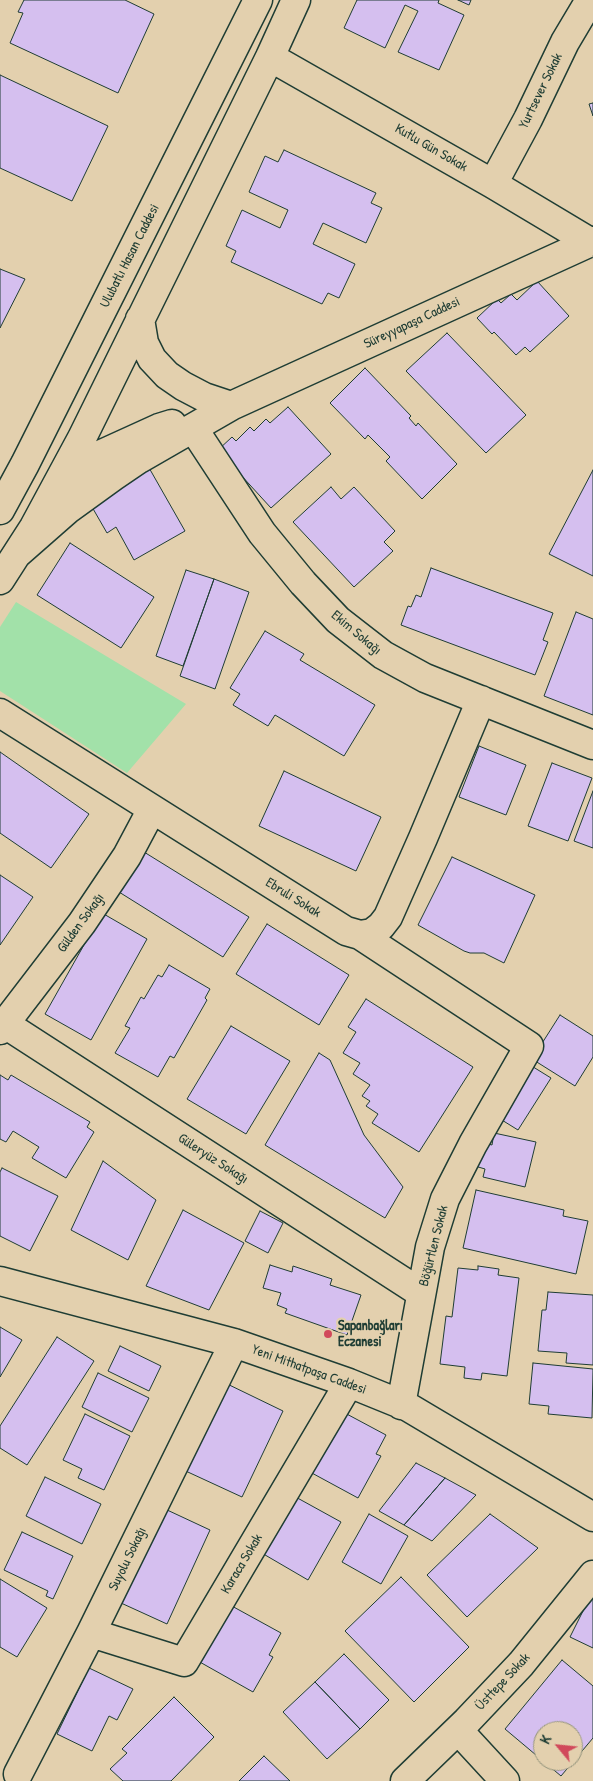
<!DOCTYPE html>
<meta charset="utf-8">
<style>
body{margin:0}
#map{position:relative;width:593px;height:1781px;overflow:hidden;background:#e3d0ae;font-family:"Patrick Hand",sans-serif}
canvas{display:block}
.north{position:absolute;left:533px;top:1721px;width:50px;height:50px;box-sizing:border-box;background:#e3d0ae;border:1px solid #95957d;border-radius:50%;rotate:298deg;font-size:14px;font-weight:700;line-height:20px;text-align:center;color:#1f3d34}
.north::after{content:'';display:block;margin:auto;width:18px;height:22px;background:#d1495b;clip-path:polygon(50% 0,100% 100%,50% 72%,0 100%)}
</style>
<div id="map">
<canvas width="593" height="1781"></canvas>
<div class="north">K</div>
</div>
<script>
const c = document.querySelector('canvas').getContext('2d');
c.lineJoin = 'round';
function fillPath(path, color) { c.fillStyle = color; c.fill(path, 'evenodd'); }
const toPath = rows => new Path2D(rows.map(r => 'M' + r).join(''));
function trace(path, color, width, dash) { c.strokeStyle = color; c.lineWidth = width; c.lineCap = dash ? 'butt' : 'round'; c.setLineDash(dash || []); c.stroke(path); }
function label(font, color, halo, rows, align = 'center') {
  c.font = font + ' "Patrick Hand",sans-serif'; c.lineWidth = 4.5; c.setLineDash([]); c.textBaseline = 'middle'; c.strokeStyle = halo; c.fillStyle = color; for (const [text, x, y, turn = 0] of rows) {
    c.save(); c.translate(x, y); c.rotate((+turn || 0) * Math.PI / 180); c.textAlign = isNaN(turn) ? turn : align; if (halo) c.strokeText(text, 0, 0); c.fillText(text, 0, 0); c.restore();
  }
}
const green = toPath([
 [16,602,186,704,127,773,0,691,0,627]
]);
const building = toPath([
 [24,0,125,0,154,14,118,93,10,43,23,13,18,12,24,0],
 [357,0,439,0,438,3,464,15,439,70,398,52,418,11,405,5,385,48,344,28,357,0],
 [458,0,471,0,469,5,458,0],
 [0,75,108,126,72,201,0,168,0,75],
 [593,103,593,116,589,104,593,103],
 [284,150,376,193,371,203,382,208,366,243,323,223,313,244,355,264,339,298,328,293,322,304,231,262,236,251,226,246,242,210,280,228,288,210,249,192,265,156,278,162,284,150],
 [0,269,25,279,0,328,0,269],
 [537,281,569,316,530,352,525,347,516,355,494,332,492,334,477,318,497,299,501,303,511,294,517,300,537,281],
 [447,333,526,415,486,453,406,371,447,333],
 [365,368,411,416,409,418,416,426,418,423,457,464,422,499,386,461,390,457,368,435,365,439,330,403,365,368],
 [288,407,331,454,271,508,218,450,232,437,236,441,250,427,254,431,266,419,270,423,288,407],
 [148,466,185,531,134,560,116,527,107,533,88,500,148,466],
 [593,470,593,576,549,554,593,470],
 [331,487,341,499,354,487,395,531,384,542,393,551,354,587,293,522,331,487],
 [70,543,154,597,121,648,37,595,70,543],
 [431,568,553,613,543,640,548,642,535,675,401,625,408,606,411,607,416,595,421,597,431,568],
 [186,570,214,579,183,666,156,656,186,570],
 [214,579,249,592,215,689,180,676,214,579],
 [576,612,593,619,593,715,544,696,576,612],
 [265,631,304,654,300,660,375,705,344,756,275,715,268,726,233,705,240,694,230,688,265,631],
 [479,746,526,765,506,815,459,797,479,746],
 [0,752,89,814,51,868,0,833,0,752],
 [552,763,592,778,568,841,528,826,552,763],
 [284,771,381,817,356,871,259,826,284,771],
 [593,791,593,848,574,841,593,791],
 [144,852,249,917,223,957,119,892,144,852],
 [452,857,535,895,504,963,484,953,470,953,464,951,418,925,452,857],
 [0,875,33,897,0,945,0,875],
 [102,913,147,939,91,1040,45,1014,102,913],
 [267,924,349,975,319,1025,236,974,267,924],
 [169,965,210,989,205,998,207,1000,174,1058,170,1056,158,1077,115,1053,130,1028,125,1026,141,997,144,999,158,975,162,977,169,965],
 [366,999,473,1067,419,1152,372,1123,378,1114,366,1106,370,1101,362,1096,370,1085,353,1074,360,1063,343,1053,356,1032,348,1027,366,999],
 [560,1015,593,1036,593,1057,575,1086,532,1059,560,1015],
 [231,1026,290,1061,246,1134,187,1099,231,1026],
 [319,1053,330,1060,364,1135,403,1187,385,1218,265,1145,319,1053],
 [530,1065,551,1078,518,1130,497,1117,530,1065],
 [0,1075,8,1080,11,1075,90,1122,87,1127,94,1132,66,1178,32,1158,39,1147,13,1131,6,1142,0,1139,0,1075],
 [494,1133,536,1142,525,1187,483,1177,485,1169,475,1166,481,1142,492,1145,494,1133],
 [103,1161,156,1200,128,1260,71,1230,103,1161],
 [2,1168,58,1196,30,1251,0,1236,0,1172,2,1168],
 [476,1190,564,1210,563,1216,588,1221,576,1274,463,1248,476,1190],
 [183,1210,244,1243,209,1310,146,1286,183,1210],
 [260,1211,283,1223,268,1253,245,1241,260,1211],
 [270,1265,292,1272,293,1266,332,1279,330,1285,361,1295,347,1335,285,1313,287,1309,277,1305,281,1293,263,1288,270,1265],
 [478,1266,499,1269,498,1275,519,1278,507,1376,482,1373,481,1380,464,1378,465,1367,440,1364,446,1316,452,1317,458,1268,478,1270,478,1266],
 [548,1292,593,1295,593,1365,566,1363,567,1353,538,1351,542,1310,546,1310,548,1292],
 [0,1327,22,1340,0,1377,0,1327],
 [57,1337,94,1361,27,1465,0,1448,0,1426,57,1337],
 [120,1346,161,1366,149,1391,108,1371,120,1346],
 [533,1363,593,1369,592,1418,548,1414,549,1406,529,1404,533,1363],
 [98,1373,149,1398,132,1432,82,1407,98,1373],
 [219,1380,283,1411,242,1497,177,1467,219,1380],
 [343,1412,386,1435,376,1454,381,1456,358,1498,310,1472,343,1412],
 [85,1414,130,1436,104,1490,78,1478,82,1469,63,1460,85,1414],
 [416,1463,445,1478,404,1525,379,1511,416,1463],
 [45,1477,101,1504,82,1544,26,1516,45,1477],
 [445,1478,476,1495,432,1541,404,1525,445,1478],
 [292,1495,341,1522,308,1580,260,1552,292,1495],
 [165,1509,210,1530,167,1624,121,1603,165,1509],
 [369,1514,408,1536,381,1584,342,1562,369,1514],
 [490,1514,538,1548,467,1617,427,1575,490,1514],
 [22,1532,73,1556,53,1599,46,1596,48,1591,4,1570,22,1532],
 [401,1577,469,1647,414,1702,345,1631,401,1577],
 [0,1579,47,1608,17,1657,0,1647,0,1579],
 [593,1591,593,1648,570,1637,593,1591],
 [230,1605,281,1633,269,1655,273,1657,253,1692,198,1661,230,1605],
 [344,1654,389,1700,360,1729,315,1682,344,1654],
 [562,1660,593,1686,593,1738,561,1776,505,1729,562,1660],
 [543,1731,573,1731,573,1761,543,1761,543,1731],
 [89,1668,133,1689,117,1720,109,1716,92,1751,57,1734,89,1668],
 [315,1682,360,1729,327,1759,283,1712,315,1682],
 [174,1697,214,1737,171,1781,123,1781,110,1769,127,1753,122,1749,174,1697],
 [264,1756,290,1781,239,1781,264,1756]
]);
const minor = toPath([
 [270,57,493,184,590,242],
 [493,184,528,119,565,42,590,0],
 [140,319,144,343,152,359,167,375,183,386,204,397,231,406],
 [193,428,262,533,303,583,338,620,383,655,425,678,593,745],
 [62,480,93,458,159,428,172,424],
 [0,510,25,464,258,0],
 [18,553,67,510,114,476,139,459,231,406,593,241],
 [0,580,34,527,82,438,270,57,296,0],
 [0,713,346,931,360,935,372,933,381,926,388,917,423,838,481,700],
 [360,935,529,1046,473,1144,445,1199,430,1247,401,1405],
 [5,1024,421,1293],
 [0,1030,82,923,127,856,152,809],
 [0,1281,234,1343,349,1383,408,1407,593,1517],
 [91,1633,184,1662,349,1383],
 [458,1730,505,1781],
 [18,1774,91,1633,234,1343],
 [405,1781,467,1721,521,1664,593,1575]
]);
const markers = [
 [328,1334,5,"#d1495b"]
];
const streetNames = [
 ["Yurtsever Sokak",541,91,-64],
 ["Kutlu Gün Sokak",431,148,30],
 ["Ulubatlı Hasan Caddesi",130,256,-63],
 ["Süreyyapaşa Caddesi",412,323,-25],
 ["Ekim Sokağı",356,633,40],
 ["Ebruli Sokak",293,898,32],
 ["Gülden Sokağı",81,923,-54],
 ["Güleryüz Sokağı",213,1159,33],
 ["Böğürtlen Sokak",434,1246,-76],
 ["Yeni Mithatpaşa Caddesi",309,1370,20],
 ["Suyolu Sokağı",128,1559,-64],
 ["Karaca Sokak",242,1564,-59],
 ["Üsttepe Sokak",503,1682,-47]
];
const poiNames = [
 ["Sapanbağları",338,1326],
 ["Eczanesi",338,1342]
];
fillPath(green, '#a2e1a9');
fillPath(building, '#d5bfef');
trace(building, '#1f3d34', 1);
trace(minor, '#1f3d34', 31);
trace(minor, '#e3d0ae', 28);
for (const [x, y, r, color] of markers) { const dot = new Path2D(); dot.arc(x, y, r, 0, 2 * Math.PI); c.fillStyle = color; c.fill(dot); trace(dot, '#e3d0ae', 2); }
label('14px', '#1f3d34', '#e3d0ae', streetNames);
label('bold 14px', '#1f3d34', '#e3d0ae', poiNames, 'left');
</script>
